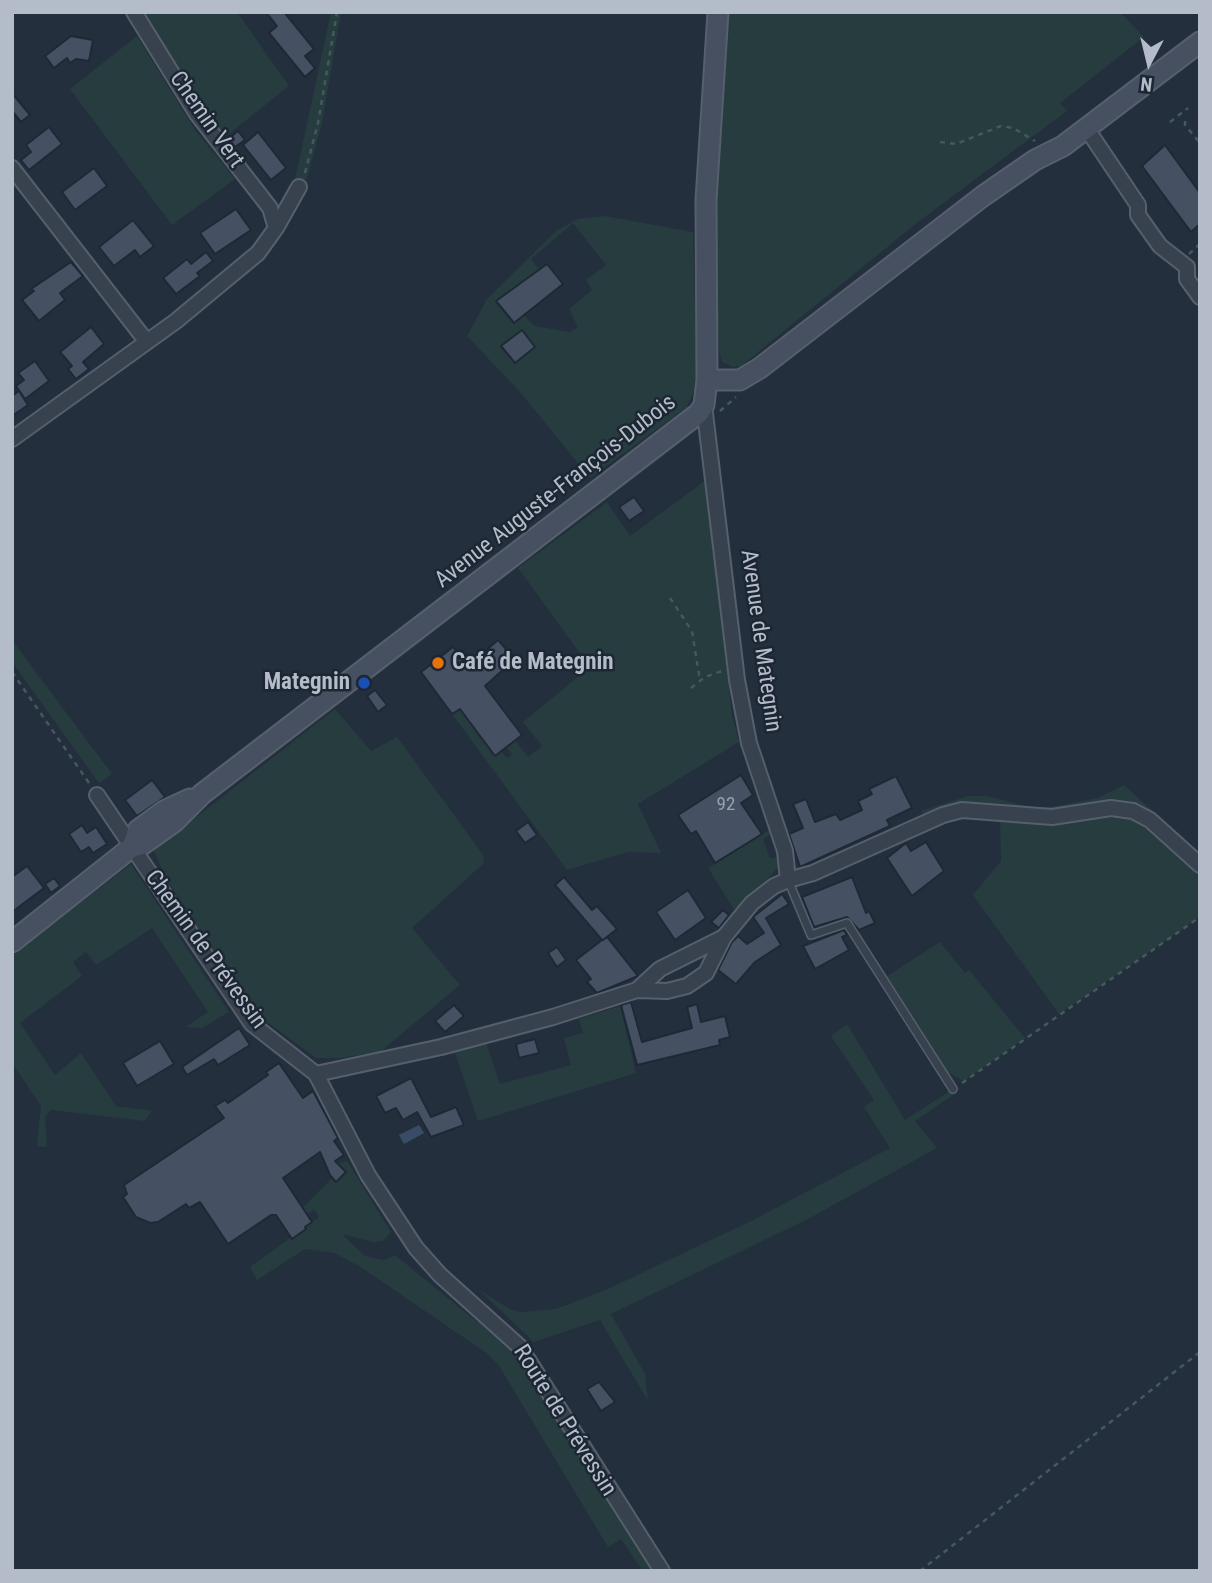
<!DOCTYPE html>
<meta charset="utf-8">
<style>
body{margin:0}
#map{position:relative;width:1212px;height:1583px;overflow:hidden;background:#242f3e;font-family:"Roboto Condensed",sans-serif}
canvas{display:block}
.frame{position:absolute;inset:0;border:14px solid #b4bcc9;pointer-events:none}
.north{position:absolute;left:1114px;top:28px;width:70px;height:70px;-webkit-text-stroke:5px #1d2633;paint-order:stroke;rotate:187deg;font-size:19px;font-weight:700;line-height:28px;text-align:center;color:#b4bcc9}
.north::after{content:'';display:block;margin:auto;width:24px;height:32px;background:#b4bcc9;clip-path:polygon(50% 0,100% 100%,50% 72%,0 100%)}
</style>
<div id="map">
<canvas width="1212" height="1583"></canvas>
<div class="frame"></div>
<div class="north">N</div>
</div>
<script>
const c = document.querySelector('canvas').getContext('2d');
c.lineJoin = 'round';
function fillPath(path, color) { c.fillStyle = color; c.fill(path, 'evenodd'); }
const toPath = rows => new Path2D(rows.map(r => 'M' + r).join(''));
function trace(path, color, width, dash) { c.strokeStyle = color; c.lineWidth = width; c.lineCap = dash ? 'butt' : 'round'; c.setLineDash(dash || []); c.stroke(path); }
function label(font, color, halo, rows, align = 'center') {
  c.font = font + ' "Roboto Condensed",sans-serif'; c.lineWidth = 5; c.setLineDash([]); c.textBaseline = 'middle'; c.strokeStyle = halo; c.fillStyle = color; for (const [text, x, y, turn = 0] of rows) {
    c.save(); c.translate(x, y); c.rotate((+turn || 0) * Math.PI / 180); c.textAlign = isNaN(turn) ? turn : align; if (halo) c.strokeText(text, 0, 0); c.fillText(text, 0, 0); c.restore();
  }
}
const green = toPath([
 [140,12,237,12,289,86,225,137,200,108],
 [331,12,341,12,322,123,304,189,294,184],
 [727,12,1120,12,1144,37,1060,103,1067,111,918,222,741,366,733,367,722,362,719,352,716,292,716,192],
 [137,36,195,130,235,179,172,225,70,89],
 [605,216,693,232,697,383,687,407,590,478,520,392,467,336,487,299,556,231,578,219],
 [573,223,606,265,586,280,592,290,569,309,578,327,570,332,534,326,524,315,514,323,496,301,540,270,531,259],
 [706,480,732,716,739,742,638,804,661,853,628,852,567,870,452,714,460,709,495,755,501,751,507,758,512,754,506,747,515,740,528,757,542,746,523,722,590,667,518,568,607,502,630,536],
 [12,640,112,774,99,783,12,662],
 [335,709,371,751,397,737,484,856,483,864,412,928,460,985,380,1052,341,1058,316,1058,259,1016,222,968,163,873,154,850],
 [1124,785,1162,819,1138,806,1117,802,1062,811,964,804,924,815,921,811,968,796,988,796,1029,807,1051,807,1098,798],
 [1102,817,1131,819,1140,824,1200,876,1200,917,1059,1014,973,895,1001,861,1000,821,1055,823],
 [769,830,771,834,763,839,770,858,779,857,778,868,735,911,708,868],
 [131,864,229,1012,202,1028,186,1027,208,1012,152,928,96,965,86,952,73,962,82,976,20,1023,55,1075,81,1053,116,1106,152,1111,145,1121,51,1110,45,1117,47,1147,37,1146,41,1106,12,1063,12,955],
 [940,942,965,973,969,970,1025,1038,964,1081,945,1071,884,978],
 [620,1006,636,1073,478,1121,454,1050,486,1042,500,1084,571,1065,564,1038,583,1033,579,1019],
 [847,1024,905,1120,953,1089,956,1093,915,1121,937,1148,808,1219,611,1314,645,1374,648,1401,600,1320,534,1342,478,1289,510,1309,521,1312,556,1309,610,1288,751,1221,890,1148,864,1107,874,1100,831,1036],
 [347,1161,391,1232,383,1241,373,1242,342,1234,365,1256,384,1260,395,1255,477,1322,481,1318,513,1349,652,1571,643,1571,621,1539,608,1547,499,1366,488,1354,359,1266,334,1253,305,1249,257,1280,250,1267,319,1217,314,1209,303,1217,302,1208,332,1178,337,1182,346,1173,338,1164]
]);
const water = toPath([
 [419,1125,424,1133,404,1144,399,1135]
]);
const building = toPath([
 [266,12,284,12,314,49,305,56,315,68,305,77,269,33,277,26,266,12],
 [71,36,93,40,89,61,76,59,70,63,67,58,54,68,45,56,71,36],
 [12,93,30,115,21,122,12,111,12,93],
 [49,127,62,144,29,170,21,160,31,152,26,145,49,127],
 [238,131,245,140,235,147,228,139,238,131],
 [258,132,286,168,271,180,243,145,258,132],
 [1165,145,1200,193,1200,224,1191,232,1142,166,1165,145],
 [94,168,107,186,75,210,62,192,94,168],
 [236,209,251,230,215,254,200,233,236,209],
 [133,220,154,246,140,257,135,250,114,266,99,247,133,220],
 [206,252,213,261,197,273,200,276,176,294,163,278,187,259,191,264,206,252],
 [71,262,83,276,60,293,65,300,39,321,22,300,34,291,31,289,71,262],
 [547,264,563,284,514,323,496,301,547,264],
 [91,327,104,344,83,362,89,369,76,379,68,369,72,366,60,352,91,327],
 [522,330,535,347,515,363,501,346,522,330],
 [35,361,49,381,25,399,16,386,24,380,18,373,35,361],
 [19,391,28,405,12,416,12,396,19,391],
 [634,497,644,511,629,521,619,507,634,497],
 [498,640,515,659,485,686,522,735,495,756,460,709,452,714,421,672,453,647,468,666,498,640],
 [375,690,387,705,378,712,367,696,375,690],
 [741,775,753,795,741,803,762,834,715,863,696,831,691,834,678,815,741,775],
 [896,776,912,808,887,820,890,826,800,867,789,834,803,828,793,804,806,799,815,822,836,814,840,820,862,810,858,801,872,794,869,789,896,776],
 [152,780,165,797,137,816,125,800,152,780],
 [528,822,537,835,525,843,516,831,528,822],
 [82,825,87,833,96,827,107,844,93,853,89,847,81,852,69,834,82,825],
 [926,842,944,871,912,896,887,858,906,843,911,851,926,842],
 [27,866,44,888,12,912,12,877,27,866],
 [564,877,592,910,597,906,617,929,603,940,607,937,638,976,597,993,587,982,591,979,576,960,602,940,555,885,564,877],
 [852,877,866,913,869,911,875,923,859,930,847,917,814,927,802,897,852,877],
 [54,878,60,886,51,893,45,884,54,878],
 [688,890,706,918,675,940,656,912,688,890],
 [782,894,789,904,766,918,781,945,755,962,736,984,718,970,732,942,738,936,747,944,764,933,753,917,782,894],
 [723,910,729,915,719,928,711,922,723,910],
 [844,930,847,935,842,937,849,950,815,969,803,946,844,930],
 [557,947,566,960,557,967,548,953,557,947],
 [631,1002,642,1042,692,1028,687,1007,697,1004,701,1022,725,1016,730,1037,719,1040,720,1045,637,1065,621,1005,631,1002],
 [454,1005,464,1016,445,1032,435,1021,454,1005],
 [239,1028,250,1045,218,1065,214,1059,187,1075,182,1067,239,1028],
 [535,1039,539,1053,519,1058,516,1044,535,1039],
 [160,1041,174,1064,137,1086,123,1063,160,1041],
 [279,1063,303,1098,313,1091,338,1138,334,1141,344,1155,335,1161,346,1172,336,1182,330,1175,320,1152,283,1178,312,1222,305,1227,306,1229,292,1239,276,1215,271,1215,228,1244,200,1202,189,1208,186,1204,158,1222,150,1223,136,1217,123,1197,127,1194,124,1185,224,1118,215,1106,225,1100,228,1103,268,1075,266,1072,279,1063],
 [411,1078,431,1117,456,1107,464,1125,431,1137,417,1112,403,1120,396,1108,385,1113,376,1096,411,1078],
 [599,1382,615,1402,601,1411,587,1389,599,1382]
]);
const path = toPath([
 [1185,121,1185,125,1200,143],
 [1170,122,1188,108],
 [940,142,956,144,1001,126,1013,128,1035,141],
 [305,173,318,123,337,12],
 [1189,254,1200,244],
 [720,411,736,397],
 [670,598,692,631,700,681],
 [12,672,89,783],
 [691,688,705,677,722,671],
 [962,1083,1200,917],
 [920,1571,1200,1352]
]);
const service = toPath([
 [788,880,811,935,847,923,953,1089]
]);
const minor = toPath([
 [1087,129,1138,205,1138,215,1160,246,1187,267,1187,279,1200,297],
 [12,168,147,342],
 [276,228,299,187],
 [12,439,176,321,258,253,276,228,270,208,197,114,134,12],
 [97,795,252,1024,316,1074,368,1175,416,1248,440,1275,520,1347,662,1571],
 [788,880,813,873,943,815,962,810,1052,817,1111,808,1133,811,1150,820,1200,865],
 [637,990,660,969,724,937],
 [316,1074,441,1047,553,1017,637,990,667,991,687,986,706,973,724,937,752,903,774,886,788,880,785,851,749,743,737,680,704,405]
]);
const secondary = toPath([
 [707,380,740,380,760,368,983,196,1035,160,1063,146,1200,42],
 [132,847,138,830,164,811,190,799],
 [12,942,132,847,143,844,174,822,202,794,699,413,704,405,707,380,706,200,718,12]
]);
const markers = [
 [438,663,7,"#e8710a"],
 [364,683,7,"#1a4fb4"]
];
const numberNames = [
 ["92",726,805]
];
const streetNames = [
 ["Chemin Vert",206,120,55],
 ["Avenue Auguste-François-Dubois",556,492,-38],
 ["Avenue de Mategnin",760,641,82],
 ["Chemin de Prévessin",205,950,54],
 ["Route de Prévessin",564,1421,58]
];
const poiNames = [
 ["Café de Mategnin",452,663],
 ["Mategnin",350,683,"right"]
];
fillPath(green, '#263c3f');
fillPath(water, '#394c67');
fillPath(building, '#455162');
trace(building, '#1f2835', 2);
trace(service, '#565f6c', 10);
trace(minor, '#565f6c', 18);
trace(secondary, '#565f6c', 23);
trace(path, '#44595c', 2.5, [5, 5]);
trace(service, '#38414e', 7);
trace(minor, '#38414e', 14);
trace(secondary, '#465061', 19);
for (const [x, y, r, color] of markers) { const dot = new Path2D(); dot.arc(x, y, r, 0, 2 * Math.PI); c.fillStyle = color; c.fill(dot); trace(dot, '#1d2633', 2.5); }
label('19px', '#98a1af', null, numberNames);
label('23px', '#b4bcc9', '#1d2633', streetNames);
label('bold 23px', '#b4bcc9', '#1d2633', poiNames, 'left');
</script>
